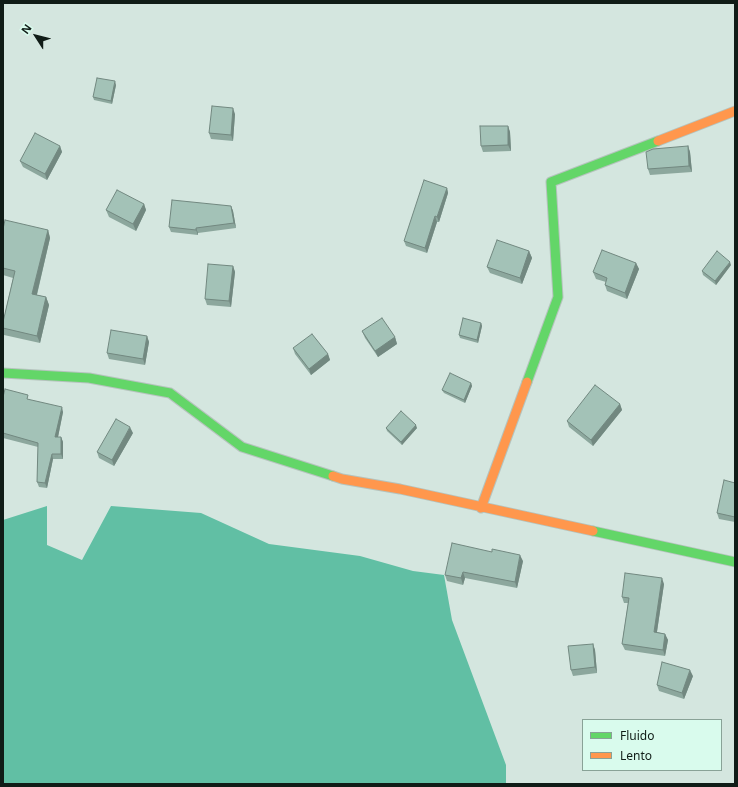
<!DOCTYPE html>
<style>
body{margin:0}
#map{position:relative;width:738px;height:787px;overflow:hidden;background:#d4e6df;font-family:"Noto Sans",sans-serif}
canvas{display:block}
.frame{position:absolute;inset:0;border:4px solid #101c17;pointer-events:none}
.legend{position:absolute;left:582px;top:719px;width:140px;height:52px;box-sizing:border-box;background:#d9fbed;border:1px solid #89a297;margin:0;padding:5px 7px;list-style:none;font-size:12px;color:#101c17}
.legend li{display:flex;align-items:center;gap:8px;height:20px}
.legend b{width:20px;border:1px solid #89a297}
.north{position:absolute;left:16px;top:16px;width:40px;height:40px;-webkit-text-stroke:3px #d9fbed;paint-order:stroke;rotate:306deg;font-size:11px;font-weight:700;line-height:16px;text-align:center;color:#101c17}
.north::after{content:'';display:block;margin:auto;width:14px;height:18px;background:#101c17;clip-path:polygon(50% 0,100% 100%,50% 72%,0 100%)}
</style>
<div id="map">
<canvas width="738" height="787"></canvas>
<div class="frame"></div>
<ul class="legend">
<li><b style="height:5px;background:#63d668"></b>Fluido</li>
<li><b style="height:5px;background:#ff974d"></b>Lento</li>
</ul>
<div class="north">N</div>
</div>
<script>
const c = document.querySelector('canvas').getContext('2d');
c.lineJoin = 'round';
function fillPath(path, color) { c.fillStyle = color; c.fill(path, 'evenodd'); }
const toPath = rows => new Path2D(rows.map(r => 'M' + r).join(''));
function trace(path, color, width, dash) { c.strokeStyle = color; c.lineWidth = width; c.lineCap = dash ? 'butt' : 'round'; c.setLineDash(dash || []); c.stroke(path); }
const water = toPath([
 [47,506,47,545,82,560,111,506,201,513,269,544,360,556,413,571,444,575,452,620,506,765,506,784,3,784,3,520]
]);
const fast = toPath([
 [3,373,89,378,170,393,242,447,333,476],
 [527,382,558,297,551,182,658,141],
 [593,531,735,562]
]);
const slow = toPath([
 [658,141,735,111],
 [333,476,342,479,400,489,593,531],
 [481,508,527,382]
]);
const wall = toPath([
 [116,85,112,104,94,100,93,97],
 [235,114,233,141,211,139,209,133],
 [508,126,510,132,511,151,483,152,481,146],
 [60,146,62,152,47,180,23,167,20,161],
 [688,146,690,152,692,172,650,175,648,169],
 [447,188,448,193,439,222,437,222,427,253,406,246,404,241],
 [144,204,146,210,136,231,109,217,106,210],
 [231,206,233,211,236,228,198,233,198,235,171,232,169,227],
 [3,229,48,230,50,238,37,295,46,297,49,305,40,343,4,335,3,331,3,322,13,278,3,275],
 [529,251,532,258,522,284,490,273,487,267],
 [636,263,639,269,627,299,607,291,605,285,606,282,596,279,593,272],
 [731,265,716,285,703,275,702,271],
 [233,266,235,272,231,307,207,305,205,299],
 [481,323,482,326,478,343,460,338,459,335],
 [362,331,395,337,397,344,378,357,365,338],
 [147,336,149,342,145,365,109,359,107,353],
 [293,348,328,354,330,360,311,375,295,354],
 [471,383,472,386,465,403,444,393,442,390],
 [3,397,30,400,63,412,58,437,61,437,63,442,63,459,53,459,47,488,39,487,37,482,38,447,3,438],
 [620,404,622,410,593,446,569,427,567,421],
 [386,428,417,428,402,445,387,431],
 [133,433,114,466,99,458,97,452],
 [735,483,735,522,719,519,717,513],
 [523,561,517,588,465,578,463,585,447,581,445,575],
 [664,584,657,632,665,634,668,640,665,656,625,650,622,644,628,603,624,603,622,597],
 [593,644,595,650,597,673,573,676,571,670],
 [693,676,684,699,659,691,657,685]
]);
const shadedWall = toPath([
 [115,81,116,85,112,104,111,101],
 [233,108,235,114,233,141,231,135],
 [508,126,510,132,511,151,508,145],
 [60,146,62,152,47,180,45,174],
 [688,146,690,152,692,172,689,166],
 [447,188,448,193,439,222,437,217],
 [144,204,146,210,136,231,133,224],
 [231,206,233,211,236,228,234,223],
 [435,216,437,222,427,253,425,248],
 [196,228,198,233,198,235,196,230],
 [48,230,50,238,35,302,32,294],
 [529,251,532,258,522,284,520,278],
 [730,262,731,265,716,285,715,281],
 [636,263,639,269,627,299,625,293],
 [233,266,235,272,231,307,229,301],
 [46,297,49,305,40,343,37,336],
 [481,323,482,326,478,343,477,340],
 [147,336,149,342,145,365,143,359],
 [395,337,397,344,378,357,375,351],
 [328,354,330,360,311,375,309,369],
 [471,383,472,386,465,403,464,400],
 [620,404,622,410,593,446,591,440],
 [62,407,63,412,57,442,55,437],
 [416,425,417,428,402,445,401,442],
 [130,427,133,433,114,466,112,460],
 [61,437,63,442,63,459,61,454],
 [52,454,53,459,47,488,45,483],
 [520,555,523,561,517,588,515,582],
 [463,572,465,578,463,585,461,578],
 [662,578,664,584,656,638,654,632],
 [665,634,668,640,665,656,663,650],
 [593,644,595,650,597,673,595,667],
 [690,670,693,676,684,699,682,693]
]);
const building = toPath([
 [97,78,115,81,111,101,93,97,97,78],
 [212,106,233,108,231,135,209,133,212,106],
 [480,126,508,126,508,145,481,146,480,126],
 [35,133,60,146,45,174,20,161,35,133],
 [688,146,689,166,648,169,646,152,653,149,688,146],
 [424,180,447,188,437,217,435,216,425,248,404,241,424,180],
 [117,190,144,204,133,224,106,210,117,190],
 [172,200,231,206,234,223,196,228,196,230,169,227,172,200],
 [5,220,48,230,32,294,46,297,37,336,3,328,3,322,15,271,3,268,3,229,5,220],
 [497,240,529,251,520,278,487,267,497,240],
 [602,250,636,263,625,293,605,285,607,278,593,272,602,250],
 [717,251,730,262,715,281,702,271,717,251],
 [208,264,233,266,229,301,205,299,208,264],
 [382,318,395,337,375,351,362,331,382,318],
 [463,318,481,323,477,340,459,335,463,318],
 [111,330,147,336,143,359,107,353,111,330],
 [312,334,328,354,309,369,293,348,312,334],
 [450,373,471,383,464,400,442,390,450,373],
 [595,385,620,404,591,440,567,421,595,385],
 [5,389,28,395,27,399,62,407,55,437,61,437,61,454,52,454,45,483,37,482,38,443,3,433,3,397,5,389],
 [401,411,416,425,401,442,386,428,401,411],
 [116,419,130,427,112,460,97,452,116,419],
 [724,480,735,483,735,517,717,513,724,480],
 [452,543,492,552,492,549,520,555,515,582,463,572,461,578,445,575,452,543],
 [625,573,662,578,654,632,665,634,663,650,622,644,629,598,622,597,625,573],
 [593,644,595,667,571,670,568,646,593,644],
 [662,662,690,670,682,693,657,685,662,662]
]);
fillPath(water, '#61bfa4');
trace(fast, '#b5c3bd', 11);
trace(slow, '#b5c3bd', 11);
trace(fast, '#63d668', 9);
trace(slow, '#ff974d', 9);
fillPath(wall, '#8ca79d');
fillPath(shadedWall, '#728880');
fillPath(building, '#a3c2b7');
trace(building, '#728880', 1);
</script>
